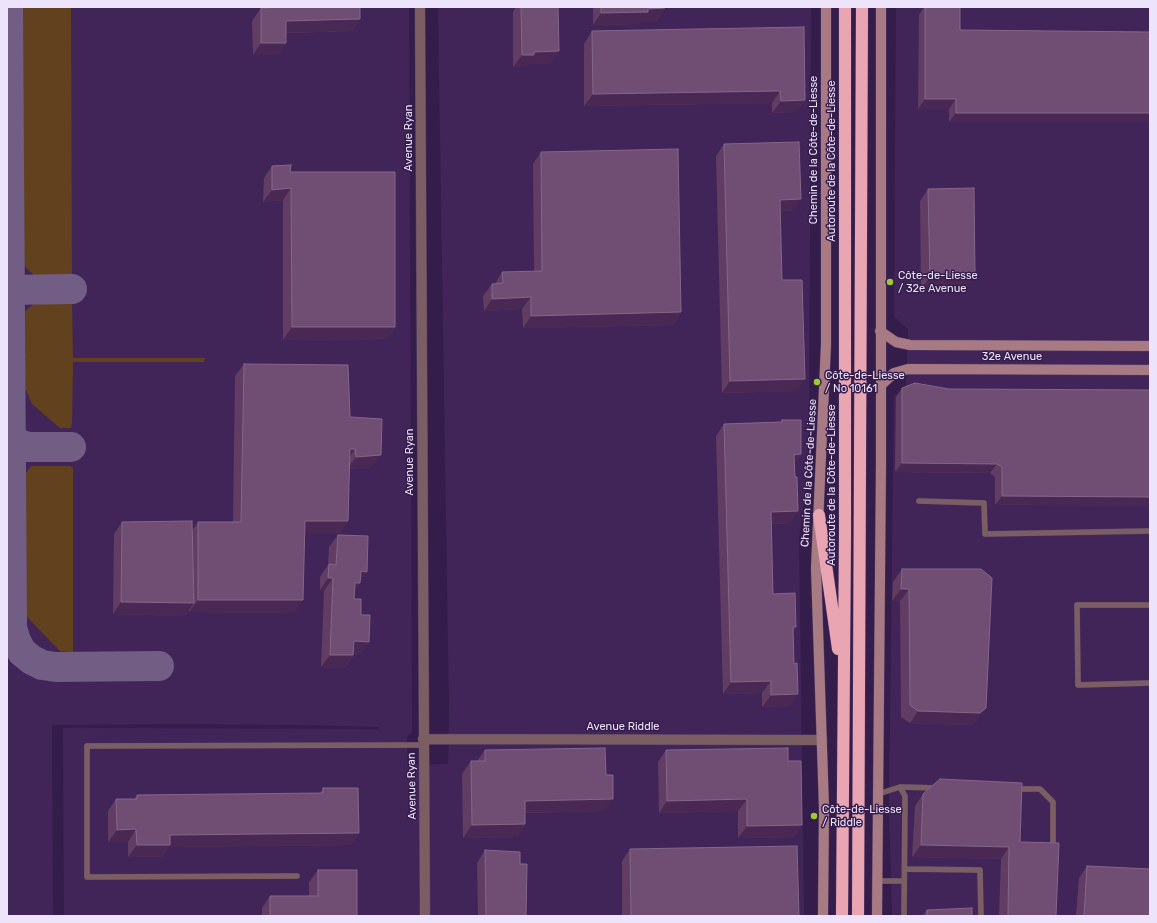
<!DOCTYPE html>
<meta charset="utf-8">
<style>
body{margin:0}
#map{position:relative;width:1157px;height:923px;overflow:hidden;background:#351d4b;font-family:Rubik,sans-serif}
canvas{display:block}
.frame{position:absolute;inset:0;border:8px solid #ede3fb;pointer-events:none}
</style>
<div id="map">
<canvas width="1157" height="923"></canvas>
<div class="frame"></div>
</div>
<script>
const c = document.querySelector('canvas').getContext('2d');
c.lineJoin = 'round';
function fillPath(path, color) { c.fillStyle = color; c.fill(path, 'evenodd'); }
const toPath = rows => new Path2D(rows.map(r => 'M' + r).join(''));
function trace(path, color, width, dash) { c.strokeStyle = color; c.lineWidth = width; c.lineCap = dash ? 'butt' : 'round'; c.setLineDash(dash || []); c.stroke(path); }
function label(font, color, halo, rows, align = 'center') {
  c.font = font + ' Rubik,sans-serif'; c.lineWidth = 3; c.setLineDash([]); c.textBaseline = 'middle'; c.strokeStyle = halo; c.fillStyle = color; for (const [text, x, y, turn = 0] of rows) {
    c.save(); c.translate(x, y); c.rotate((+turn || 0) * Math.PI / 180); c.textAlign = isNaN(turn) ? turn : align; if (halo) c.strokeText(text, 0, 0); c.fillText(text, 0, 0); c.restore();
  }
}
const built = toPath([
 [7,7,409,7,412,732,407,737,408,765,448,764,449,710,438,7,811,7,809,468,799,537,804,916,64,916,63,728,379,729,379,727,298,725,181,724,52,725,53,916,7,916],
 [896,7,1150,7,1150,916,892,916,889,807,894,396,906,389,908,329,894,317]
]);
const green = toPath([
 [20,7,71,7,72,277,36,277,24,266,24,261,22,258,21,231,24,224,21,223,21,161,24,159,24,155,21,155,21,147,23,143,21,140,20,56,23,51,21,49],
 [36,302,72,304,73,358,205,358,204,362,73,362,72,424,71,428,60,428,32,404,26,390,22,388,22,356,26,352,22,348,22,323,25,319,25,311],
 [31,466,70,466,73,468,73,652,60,651,26,616,26,610,23,608,23,539,25,535,23,529,25,510,23,508,22,478]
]);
const taxiway = toPath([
 [8,7,12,628,16,641,22,652,32,660,42,665,56,667,159,666],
 [7,290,72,289],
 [10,435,17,443,27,447,71,447]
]);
const lane = toPath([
 [919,501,984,503,985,534,1150,531],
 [1150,605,1077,605,1078,685,1150,683],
 [900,787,938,788],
 [1015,789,1040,789,1053,802,1053,850],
 [878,794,900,787,905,796,904,916],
 [905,869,980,870,981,916],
 [297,876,87,877,87,746,423,745],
 [877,881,904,881]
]);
const street = toPath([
 [420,7,425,916],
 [423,739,822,740]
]);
const secondary = toPath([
 [880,331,896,342,910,345,1150,346],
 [880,386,894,373,908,369,1150,370],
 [823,916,824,808,816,568,826,344,826,7],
 [877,916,881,462,881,7]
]);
const highway = toPath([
 [819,515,838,649],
 [842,916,845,536,845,7],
 [858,916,862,7]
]);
const wall = toPath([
 [265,7,360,7,360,19,352,31,286,33,286,43,278,55,253,55,252,21,261,8,265,8],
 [516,7,558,7,559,51,550,63,528,64,526,67,513,67,513,12],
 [593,7,665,7,665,8,656,21,641,21,639,24,593,25],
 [924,7,960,7,960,30,1150,32,949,122,949,109,918,109,919,15],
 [804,27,805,100,796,112,772,113,772,103,584,106,584,44,592,31],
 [724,144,792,211,780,211,782,280,797,391,722,393,716,156],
 [541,152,681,312,673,325,523,328,522,309,484,311,483,296,492,284,495,284,502,272,534,272,533,164],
 [272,166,290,172,395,327,387,339,283,340,283,200,263,202,264,178],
 [928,189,967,287,921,289,920,201],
 [244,364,350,417,372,467,349,469,348,521,339,533,305,533,295,613,189,612,189,610,185,616,113,614,114,534,122,522,192,531,198,522,233,522,235,376],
 [902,388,949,389,1150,390,995,505,995,477,990,473,895,472,896,397],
 [782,420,794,465,795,477,798,511,789,523,771,524,773,594,796,627,793,632,794,664,790,706,762,707,762,693,723,694,716,436,724,424,780,422],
 [338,535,360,581,360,583,354,592,354,599,361,615,361,654,354,654,345,668,321,667,324,591,320,590,320,577,328,565,329,547],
 [902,569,977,720,971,725,910,723,901,717,900,601,892,601,893,582],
 [485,750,604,811,525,813,525,824,517,837,463,838,462,774,471,761,477,761],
 [666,750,788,761,802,825,793,837,738,838,738,811,659,813,658,762],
 [323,788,359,833,350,845,168,847,162,857,128,857,128,842,108,842,108,811,116,799,134,799,137,795,320,793],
 [923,794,1020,842,1056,916,999,916,1001,859,912,857,915,806],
 [630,849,799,916,622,916,622,861],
 [485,850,520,864,526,916,478,916,477,863],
 [1087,866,1150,916,1076,916,1079,878],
 [318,870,357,916,262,916,262,908,270,896,309,896,309,882],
 [927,910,972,916,922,916]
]);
const shadedWall = toPath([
 [665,8,656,21,641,21,639,24,593,25,601,13,648,9],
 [360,19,352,31,278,33,286,21],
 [261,43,286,43,278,55,253,55],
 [559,51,550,63,528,64,526,67,513,67,522,55,534,52],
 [780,91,772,103,584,106,593,94],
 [925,99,956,99,949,109,918,109],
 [805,100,796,112,772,113,781,101],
 [956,113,1150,113,1150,122,949,122],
 [291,188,283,200,263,202,272,190],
 [801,199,792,211,772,212,780,200],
 [975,275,967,287,921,289,930,277],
 [531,297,522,309,484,311,492,299],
 [681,312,673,325,523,328,531,316],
 [292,327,395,327,387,339,283,340],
 [805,379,797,391,722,393,730,381],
 [350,449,355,449,347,461],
 [801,454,793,467,794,455],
 [381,455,372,467,347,469,356,457],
 [902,463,997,464,990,473,895,472],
 [1002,496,1150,497,1150,506,995,505],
 [798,511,789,523,762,524,771,512],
 [305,521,348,521,339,533,296,533],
 [361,571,367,572,359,583,360,583,352,595,346,595],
 [328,578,333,578,324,591,320,590],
 [901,589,909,589,900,601,892,601],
 [198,600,303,600,295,613,189,612],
 [121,602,194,603,185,616,113,614],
 [793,627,796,627,787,639],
 [354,641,369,642,361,654,345,653],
 [330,655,353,655,345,668,321,667],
 [771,681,762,693,723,694,731,682],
 [798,694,790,706,762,707,771,695],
 [986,708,977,720,971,725,910,723,918,711],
 [613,799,604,811,517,813,525,801],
 [747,799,738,811,659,813,667,801],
 [525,824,517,837,463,838,472,825],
 [802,825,793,837,738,838,747,826],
 [136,829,128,842,108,842,117,830],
 [359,833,350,845,168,847,162,857,128,857,137,845,170,835],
 [921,845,1009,847,1001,859,912,857]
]);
const building = toPath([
 [269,7,360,7,360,19,286,21,286,43,261,43,261,8,269,8,269,7],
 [521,7,558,7,559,51,534,52,534,55,522,55,521,7],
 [601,7,665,7,665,8,648,9,648,12,601,13,601,7],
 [925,7,960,7,960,30,1150,32,1150,113,956,113,956,99,925,99,925,7],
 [804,27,805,100,781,101,780,91,593,94,592,31,804,27],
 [799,142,801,199,780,200,782,280,802,280,805,379,730,381,724,144,799,142],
 [678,149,681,312,531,316,531,297,492,299,492,284,503,283,502,272,542,271,541,152,678,149],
 [291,165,290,172,395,172,395,327,292,327,291,188,272,190,272,166,291,165],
 [974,188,975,275,930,277,928,189,974,188],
 [244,364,348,365,350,417,382,419,381,455,356,457,355,449,350,449,348,521,305,521,303,600,198,600,198,522,241,522,244,364],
 [915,383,949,389,1150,390,1150,497,1002,496,1002,467,997,464,902,463,902,388,915,383],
 [782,420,801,420,801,454,794,455,795,477,797,477,798,511,771,512,773,594,795,593,796,627,793,627,794,664,797,663,798,694,771,695,771,681,731,682,724,424,782,422,782,420],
 [192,521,194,603,121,602,122,522,192,521],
 [338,535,368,536,367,572,361,571,360,583,355,583,354,599,361,599,361,615,370,615,369,642,354,641,353,655,330,655,333,578,328,578,329,564,336,565,338,535],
 [902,569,981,569,992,578,986,708,980,713,918,711,910,705,909,589,901,589,902,569],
 [605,748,606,775,613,775,613,799,525,801,525,824,472,825,471,761,485,761,485,750,605,748],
 [788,748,788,761,801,761,802,825,747,826,747,799,667,801,666,750,788,748],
 [940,779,1022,783,1020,842,1059,843,1056,916,1008,916,1009,847,921,845,923,794,940,779],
 [323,788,358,788,359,833,170,835,170,845,137,845,136,829,117,830,116,799,137,799,137,795,323,793,323,788],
 [797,846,799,916,631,916,630,849,797,846],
 [485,850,520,852,520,864,527,864,526,916,486,916,485,850],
 [1087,866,1150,869,1150,916,1084,916,1087,866],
 [318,870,357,870,357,916,270,916,270,896,318,896,318,870],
 [972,908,972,916,927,916,927,910,972,908]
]);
const markers = [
 [890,282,4,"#9ccb32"],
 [817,382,4,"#9ccb32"],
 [814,816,4,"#9ccb32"]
];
const streetNames = [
 ["Avenue Ryan",409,138,-90],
 ["Chemin de la Côte-de-Liesse",814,150,-90],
 ["Autoroute de la Côte-de-Liesse",832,161,-90],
 ["32e Avenue",1012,357],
 ["Avenue Ryan",410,462,-90],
 ["Chemin de la Côte-de-Liesse",809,473,-87],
 ["Autoroute de la Côte-de-Liesse",832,485,-90],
 ["Avenue Riddle",623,727],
 ["Avenue Ryan",412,786,-91]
];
const poiNames = [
 ["Côte-de-Liesse",898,276],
 ["/ 32e Avenue",898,289],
 ["Côte-de-Liesse",825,376],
 ["/ No 10161",825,389],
 ["Côte-de-Liesse",822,810],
 ["/ Riddle",822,823]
];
fillPath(built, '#412559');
fillPath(green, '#62411e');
trace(taxiway, '#725e84', 30);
trace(lane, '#4f3964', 6);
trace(street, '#4f3964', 11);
trace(secondary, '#4f3964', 11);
trace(highway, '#4f3964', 13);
trace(lane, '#7b5e64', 5.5);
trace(street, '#7b5e64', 10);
trace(secondary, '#a87b84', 10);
trace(highway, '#eaa5b3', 12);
fillPath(wall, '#623d63');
fillPath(shadedWall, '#492853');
fillPath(building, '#704e74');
trace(building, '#846689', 1);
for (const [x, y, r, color] of markers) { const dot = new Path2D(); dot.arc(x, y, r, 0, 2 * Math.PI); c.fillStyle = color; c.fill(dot); trace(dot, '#351d4b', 1.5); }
label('11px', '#ede3fb', '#351d4b', streetNames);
label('11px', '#ede3fb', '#351d4b', poiNames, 'left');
</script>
